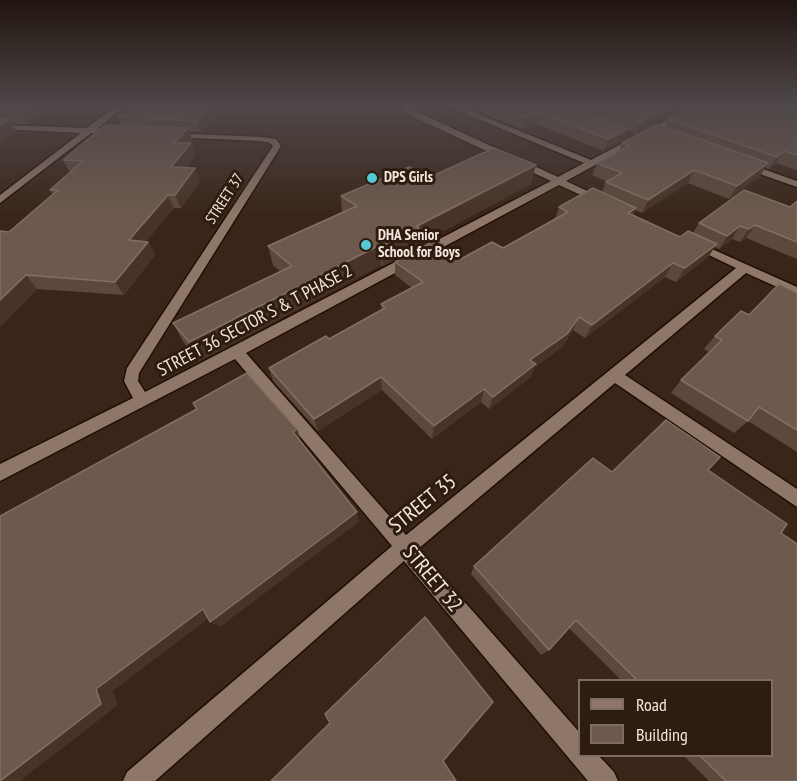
<!DOCTYPE html>
<style>
body{margin:0}
#map{position:relative;width:797px;height:781px;overflow:hidden;background:#3a2619;font-family:"PT Sans Narrow",sans-serif}
canvas{display:block}
.legend{position:absolute;left:578px;top:679px;width:195px;height:78px;box-sizing:border-box;background:#2f1c10;border:2px solid #7e6d62;margin:0;padding:8px 10px;list-style:none;font-size:18px;color:#f4e6de}
.legend li{display:flex;align-items:center;gap:12px;height:30px}
.legend b{width:30px;border:2px solid #7e6d62}
</style>
<div id="map">
<canvas width="797" height="781"></canvas>
<ul class="legend">
<li><b style="height:8px;background:#8e7768"></b>Road</li>
<li><b style="height:16px;background:#6e5a4d"></b>Building</li>
</ul>
</div>
<script>
const c = document.querySelector('canvas').getContext('2d');
c.lineJoin = 'round';
const toPath = rows => new Path2D(rows.map(r => 'M' + r).join(''));
function trace(path, color, width, dash) { c.strokeStyle = color; c.lineWidth = width; c.lineCap = dash ? 'butt' : 'round'; c.setLineDash(dash || []); c.stroke(path); }
function fillPath(path, color) { c.fillStyle = color; c.fill(path, 'evenodd'); }
function label(font, color, halo, rows, align = 'center') {
  c.font = font + ' "PT Sans Narrow",sans-serif'; c.lineWidth = 6; c.setLineDash([]); c.textBaseline = 'middle'; c.strokeStyle = halo; c.fillStyle = color; for (const [text, x, y, turn = 0] of rows) {
    c.save(); c.translate(x, y); c.rotate((+turn || 0) * Math.PI / 180); c.textAlign = isNaN(turn) ? turn : align; if (halo) c.strokeText(text, 0, 0); c.fillText(text, 0, 0); c.restore();
  }
}
const minor = toPath([
 [116,106,125,106,97,129,117,130,120,130,120,134,91,133,0,203,0,195,81,133,0,129,0,125,87,128,116,106],
 [401,106,409,106,411,109,558,177,584,163,447,106,458,106,591,160,693,106,703,106,566,181,604,199,604,203,598,203,559,185,246,353,406,535,736,268,690,246,688,244,694,241,797,287,797,296,746,273,625,375,797,489,797,507,615,383,418,549,580,733,580,756,599,756,614,772,618,781,588,781,404,561,155,781,123,781,127,772,392,546,235,359,0,481,0,464,133,398,124,381,127,368,273,146,270,143,261,141,171,137,168,137,168,133,261,137,276,139,281,146,139,373,138,381,145,392,551,181,405,113,401,106],
 [743,162,797,181,797,187,740,167,739,165,743,162]
]);
const wall = toPath([
 [0,106,56,106,28,124,11,124,16,132,0,142],
 [225,106,201,132,189,131,192,140,190,143,191,143,195,156,186,168,200,181,181,208,174,208,146,241,148,242,155,255,124,295,37,289,0,327,9,232,53,195,50,190,70,172,63,160,121,126,117,117],
 [465,106,688,106,674,114,666,111,662,119,636,134,627,130,624,140,604,151,536,124,522,129],
 [692,106,797,106,797,170,776,163,769,169,765,167,760,176,729,199,688,183,642,213,635,210,633,216,680,237,693,233,699,223,790,207,797,201,797,259,746,238,740,242,732,239,719,249,715,247,708,257,676,282,665,277,585,338,573,330,562,347,535,367,531,377,489,409,481,402,432,439,382,390,318,431,273,381,269,368,329,339,382,310,381,304,412,288,395,275,395,262,459,260,503,248,555,219,559,207,602,192,606,181,592,175,597,163,619,151,622,143,665,127,668,119],
 [531,184,419,244,419,247,383,266,381,265,199,361,184,343,173,323,280,271,273,265,268,246,342,212,341,196],
 [797,293,797,452,748,421,734,433,671,393,681,380,709,352,704,349,715,336,749,315],
 [708,470,781,533,797,781,709,781,684,756,771,756,771,681,622,681,569,628,549,650,541,655,471,574,474,566,612,472]
]);
const shadedWall = toPath([
 [31,106,56,106,28,124,21,112],
 [212,106,225,106,201,132,197,121],
 [677,106,688,106,674,114],
 [667,108,662,119,636,134,640,122],
 [539,113,536,124,522,129,524,118],
 [8,120,16,132,0,142,0,125],
 [188,128,192,140,178,155,174,143],
 [628,129,624,140,604,151,608,139],
 [191,143,195,156,176,180,171,167],
 [784,151,776,163,769,169,777,157],
 [768,163,760,176,729,199,737,186],
 [536,165,531,184,419,244,419,247,383,266,382,246,417,226],
 [195,168,200,181,181,208,175,195],
 [694,170,688,183,642,213,648,200],
 [168,195,174,208,136,254,129,240],
 [636,208,630,221,628,213],
 [755,225,746,238,740,242,749,229],
 [740,226,732,239,719,249,727,236],
 [148,242,155,255,124,295,115,282],
 [717,244,708,257,676,282,685,268],
 [380,245,381,265,199,361,189,342],
 [673,263,665,277,585,338,592,325],
 [26,275,37,289,0,327,0,300],
 [579,317,573,330,562,347,535,367,531,377,489,409,493,397,530,360],
 [381,377,382,390,318,431,314,419],
 [484,389,481,402,432,439,434,426],
 [297,429,301,441,293,432],
 [357,512,359,522,220,627,210,622],
 [203,609,213,615,113,691,118,705,20,781,0,781,96,689]
]);
const building = toPath([
 [0,106,31,106,21,112,0,112,0,106],
 [133,106,212,106,197,121,117,117,133,106],
 [494,106,567,106,628,129,608,139,539,113,524,118,494,106],
 [594,106,661,106,667,108,640,122,594,106],
 [692,106,787,106,797,109,797,155,784,151,777,157,668,119,692,106],
 [0,119,8,120,0,125,0,119],
 [657,124,768,163,737,186,694,170,648,200,606,182,622,173,597,163,629,146,622,143,657,124],
 [105,125,188,128,174,143,191,143,171,167,195,168,175,195,168,195,129,240,148,242,115,282,26,275,0,300,0,231,9,232,58,190,50,190,83,161,63,160,105,125],
 [494,148,536,165,417,226,419,228,382,246,380,245,189,342,173,323,292,266,268,246,357,206,341,196,409,167,430,177,494,148],
 [593,188,636,208,628,213,680,237,688,231,717,244,685,268,673,263,592,325,579,317,567,334,530,360,536,364,493,397,484,389,434,426,381,377,314,419,269,368,326,336,329,339,385,308,381,304,423,282,395,262,432,242,459,260,492,242,503,248,568,212,559,207,593,188],
 [744,190,790,207,797,201,797,242,755,225,749,229,740,226,727,236,699,223,744,190],
 [779,284,797,293,797,430,759,407,748,421,681,380,722,340,715,336,741,311,749,315,779,284],
 [247,373,297,429,293,432,357,512,210,622,203,609,96,689,101,704,0,781,0,516,197,409,193,403,247,373],
 [666,420,720,457,708,470,787,524,781,533,797,544,797,781,726,781,700,756,771,756,771,681,638,681,576,620,549,650,474,566,593,458,612,472,666,420],
 [425,617,493,702,443,761,456,781,271,781,330,723,325,714,425,617]
]);
const markers = [
 [372,178,6,"#52cbd7"],
 [366,245,6,"#52cbd7"]
];
const farPoinames = [
 ["DPS Girls",384,178],
 ["DHA Senior",378,236],
 ["School for Boys",378,253]
];
const farStreetnames = [
 ["STREET 37",225,199,-57]
];
const streetNames = [
 ["STREET 36 SECTOR S & T PHASE 2",255,321,-28]
];
const nearStreetnames = [
 ["STREET 35",423,504,-39],
 ["STREET 32",432,579,50]
];
trace(minor, '#200e04', 3);
fillPath(minor, '#8e7768');
fillPath(wall, '#5d493b');
fillPath(shadedWall, '#483426');
fillPath(building, '#6e5a4d');
trace(building, '#837064', 1.5);
const sky = c.createLinearGradient(0, 0, 0, 216);
sky.addColorStop(0, '#20150e');
sky.addColorStop(0.49, '#4f4749');
sky.addColorStop(1, '#4f474900');
c.fillStyle = sky;
c.fillRect(0, 0, 797, 216);
for (const [x, y, r, color] of markers) { const dot = new Path2D(); dot.arc(x, y, r, 0, 2 * Math.PI); c.fillStyle = color; c.fill(dot); trace(dot, '#2f1c10', 2); }
label('bold 15px', '#f4e6de', '#2f1c10', farPoinames, 'left');
label('15px', '#f4e6de', '#2f1c10', farStreetnames);
label('18px', '#f4e6de', '#2f1c10', streetNames);
label('21px', '#f4e6de', '#2f1c10', nearStreetnames);
</script>
